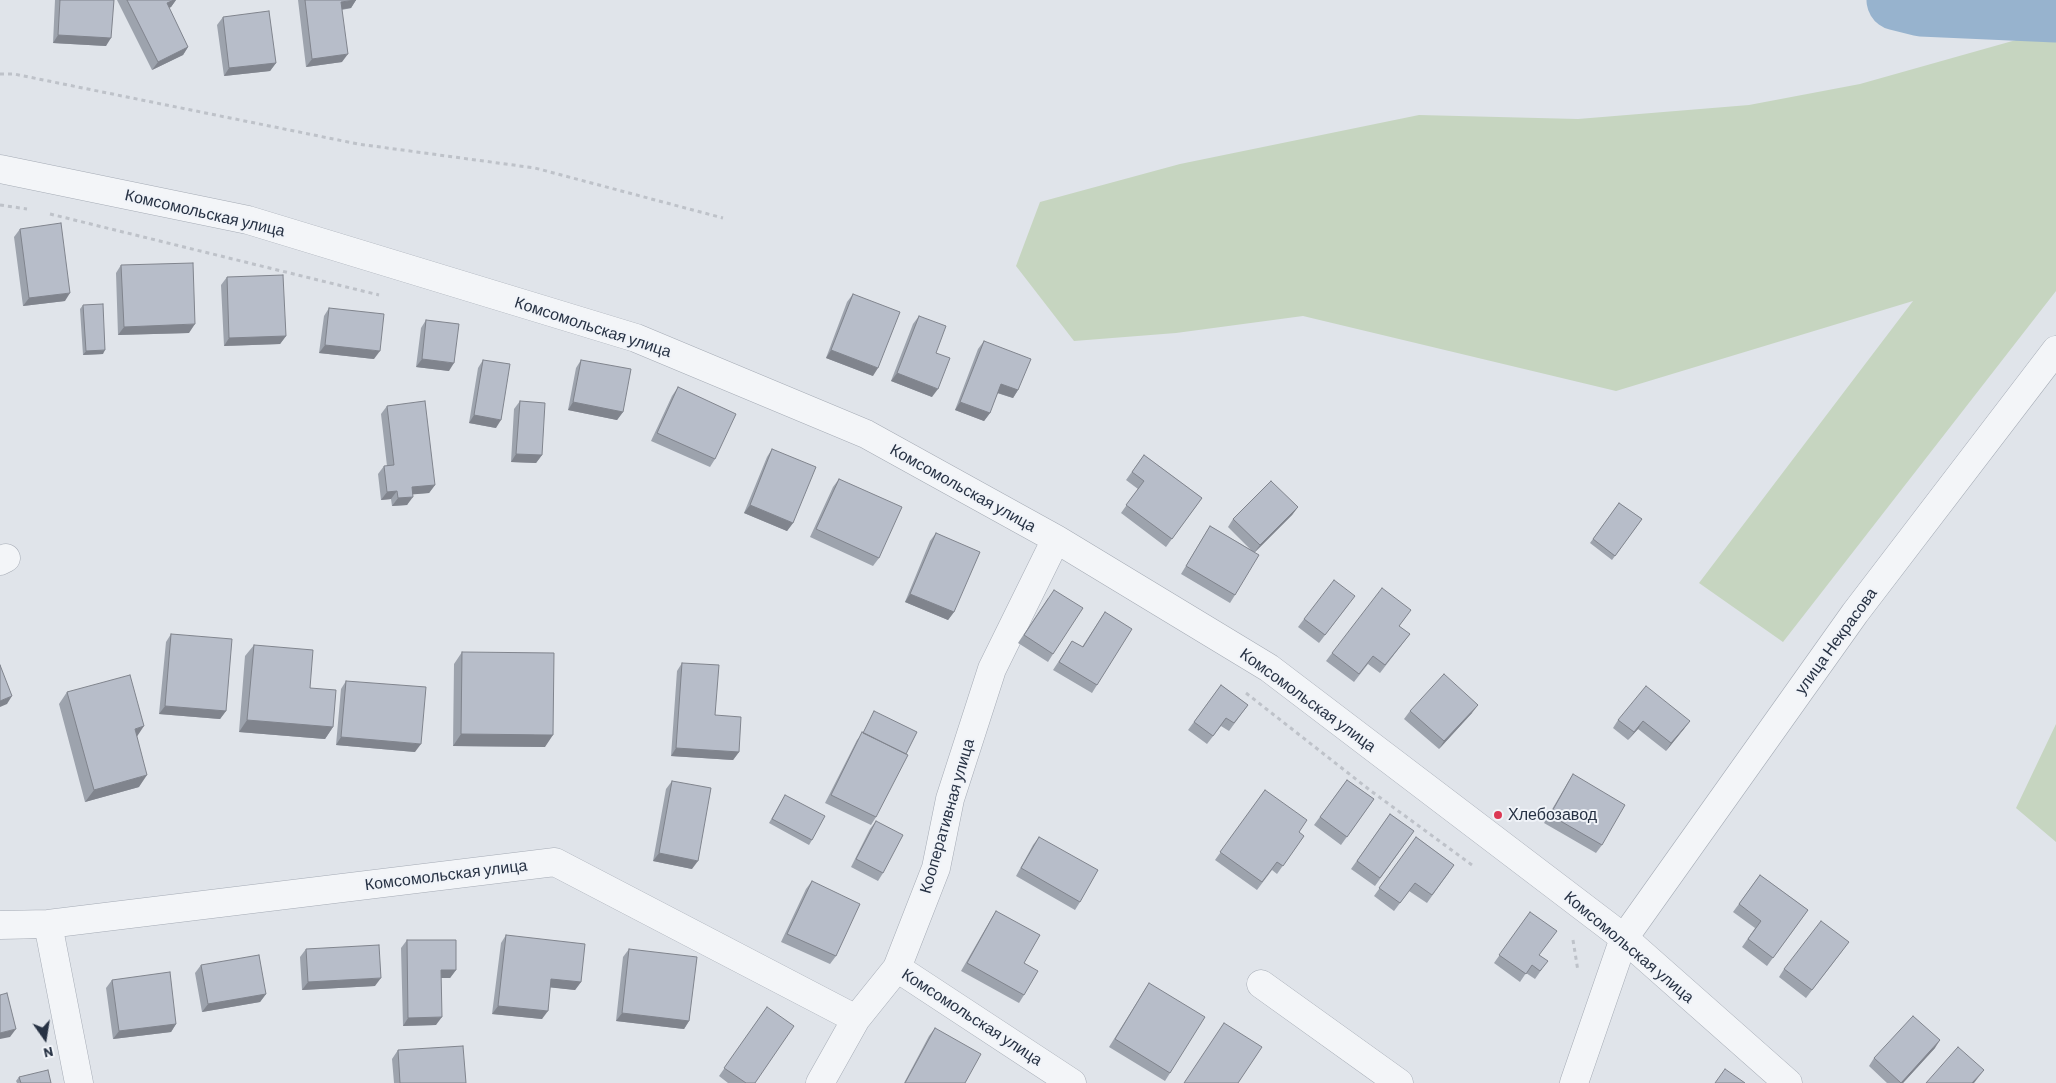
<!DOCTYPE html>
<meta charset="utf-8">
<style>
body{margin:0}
#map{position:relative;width:2056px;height:1083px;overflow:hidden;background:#e0e4ea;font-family:Barlow,sans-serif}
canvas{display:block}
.north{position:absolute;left:20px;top:1013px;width:50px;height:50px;-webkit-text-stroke:4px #f0f3f8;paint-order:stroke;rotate:167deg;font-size:14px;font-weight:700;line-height:20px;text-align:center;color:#273244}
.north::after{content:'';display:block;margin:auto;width:18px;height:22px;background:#273244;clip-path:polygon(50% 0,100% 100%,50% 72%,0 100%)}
</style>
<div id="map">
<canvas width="2056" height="1083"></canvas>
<div class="north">N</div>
</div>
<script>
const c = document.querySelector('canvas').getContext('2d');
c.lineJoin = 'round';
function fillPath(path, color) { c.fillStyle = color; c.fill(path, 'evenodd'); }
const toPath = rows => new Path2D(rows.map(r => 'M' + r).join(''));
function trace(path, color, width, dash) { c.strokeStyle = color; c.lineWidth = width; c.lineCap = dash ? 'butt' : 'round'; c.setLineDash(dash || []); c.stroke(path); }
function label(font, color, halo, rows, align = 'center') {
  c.font = font + ' Barlow,sans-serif'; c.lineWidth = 4; c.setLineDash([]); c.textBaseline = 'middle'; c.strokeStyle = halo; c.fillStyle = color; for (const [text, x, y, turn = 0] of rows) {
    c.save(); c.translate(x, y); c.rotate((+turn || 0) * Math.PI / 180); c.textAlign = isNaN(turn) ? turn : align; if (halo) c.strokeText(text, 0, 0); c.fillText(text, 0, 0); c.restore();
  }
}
const green = toPath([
 [2056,39,2056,291,1783,642,1699,583,1913,301,1616,391,1303,316,1176,333,1074,341,1016,266,1040,202,1180,164,1419,115,1578,119,1749,105,1860,84,2016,40],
 [2056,724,2056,842,2016,808]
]);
const river = toPath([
 [1897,0,1921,6,2056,12]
]);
const path = toPath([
 [0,74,14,74,358,144,535,168,723,218],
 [0,205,27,209],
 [50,214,379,295],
 [1246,693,1371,791,1472,865],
 [1573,940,1578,971]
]);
const minor = toPath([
 [0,169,248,220,636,338,866,434,1056,539,1269,668,1624,938,1788,1083],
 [0,561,6,558],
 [48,924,79,1083],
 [0,925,48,924,555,862,856,1019],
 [897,968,1072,1083],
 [1261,984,1399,1083],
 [820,1083,856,1019,897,968,936,868,950,799,992,669,1056,539],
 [1574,1083,1624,938,1855,613,2056,350]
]);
const wall = toPath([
 [55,0,114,0,106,46,53,43],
 [117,0,176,0,171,7,169,8,188,47,183,55,152,70],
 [298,0,356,0,351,8,342,10,342,62,306,67],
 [223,17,276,63,270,71,224,76,217,25],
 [20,229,65,301,23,306,14,237],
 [121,265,189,333,118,335,116,273],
 [227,277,286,336,280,344,224,346,221,285],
 [853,294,873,376,826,358,847,302],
 [83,305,103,354,83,355,80,309],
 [329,308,374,359,319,353,324,316],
 [919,316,936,353,932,397,891,381,913,324],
 [426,320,449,371,416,367,421,328],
 [984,341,1018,390,1013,398,997,393,990,413,984,421,955,410,978,349],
 [483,360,496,428,469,423,478,368],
 [581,360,623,412,617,420,568,410,576,368],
 [678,387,715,459,710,467,651,441,672,396],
 [520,401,542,455,536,463,511,462,514,409],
 [387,406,435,485,429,493,413,494,407,505,392,506,391,499,381,500,378,474,384,466,387,466,381,414],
 [772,449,793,523,787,531,744,513,767,457],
 [1144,455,1202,498,1166,547,1121,513,1138,489,1126,480],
 [839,479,879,558,873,566,810,537,833,487],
 [1619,503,1642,519,1612,560,1590,543],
 [1298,507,1292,515,1255,552,1235,595,1230,603,1181,574,1210,526,1251,550,1228,527,1233,519],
 [936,533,954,612,948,620,905,602,930,541],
 [1048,598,1053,654,1048,662,1018,643],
 [1349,604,1319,643,1298,627,1304,619],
 [1105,612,1097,685,1092,693,1053,670,1072,641,1082,647],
 [1405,618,1399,626,1410,634,1380,673,1368,664,1354,682,1326,661,1332,653],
 [171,634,226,711,220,719,159,714,166,642],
 [254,645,310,688,333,727,325,739,239,732,245,656],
 [462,652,545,747,453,746,454,664],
 [682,663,739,752,733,760,671,756,677,671],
 [346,681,415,752,336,745,341,689],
 [1221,685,1248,705,1229,731,1221,726,1207,744,1188,730],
 [67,692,137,736,139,787,85,802,59,704],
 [874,711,876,817,871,825,825,803,857,740,863,733],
 [1410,711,1472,713,1439,749,1404,719],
 [1618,720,1690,721,1666,751,1638,729,1628,740,1613,728],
 [1573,774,1602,845,1596,853,1544,823,1568,782],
 [1347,780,1374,799,1341,845,1314,825],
 [672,781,692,869,653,861,666,789],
 [1265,790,1299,832,1304,836,1277,874,1272,870,1257,890,1215,860],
 [785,795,812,840,809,845,769,823],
 [1390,814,1414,831,1375,886,1351,869],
 [876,821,883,873,878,881,851,867,870,829],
 [1039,837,1080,902,1075,910,1016,876,1033,845],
 [1416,837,1454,865,1427,903,1409,891,1394,911,1374,896],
 [1760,875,1808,910,1767,966,1742,947,1755,928,1733,912],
 [812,881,836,956,830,964,781,942,806,889],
 [996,911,1024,963,1024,995,1019,1003,961,971,991,919],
 [1530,912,1542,969,1535,979,1526,973,1520,982,1494,963],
 [506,935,581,982,575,990,550,987,542,1019,492,1014,501,943],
 [407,940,456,970,450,978,441,978,436,1025,403,1026,401,948],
 [306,949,375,986,302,990,300,957],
 [629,949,689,1021,684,1029,616,1021,623,957],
 [1843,950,1806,998,1779,977,1784,969],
 [201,965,266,994,260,1002,202,1012,195,973],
 [112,980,176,1024,171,1032,113,1039,106,988],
 [1149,983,1170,1073,1165,1081,1109,1047],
 [767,1007,755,1083,728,1083,719,1076],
 [935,1028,965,1083,904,1083,929,1036],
 [1935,1048,1903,1083,1887,1083,1869,1066,1874,1058],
 [398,1050,466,1083,394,1083,392,1059],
 [19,1077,51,1083,17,1083,16,1081]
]);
const shadedWall = toPath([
 [174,0,176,0,171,7,162,11,167,3],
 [356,0,351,8,336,10,341,2],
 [58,35,111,38,106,46,53,43],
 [188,47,183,55,152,70,158,62],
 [348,54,342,62,306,67,312,59],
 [276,63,270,71,224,76,229,68],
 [70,293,65,301,23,306,29,298],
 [195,324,189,333,118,335,124,327],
 [286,336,280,344,224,346,229,338],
 [325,345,380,351,374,359,319,353],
 [105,350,103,354,83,355,86,351],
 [831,350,878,368,873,376,826,358],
 [422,359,454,363,449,371,416,367],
 [897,373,938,389,932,397,891,381],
 [1001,384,1018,390,1013,398,995,392],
 [573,402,623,412,617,420,568,410],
 [960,402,990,413,984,421,955,410],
 [474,415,501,420,496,428,469,423],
 [516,454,542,455,536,463,511,462],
 [435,485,429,493,406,495,412,487],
 [397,491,391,499,381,500,387,492],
 [413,497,407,505,392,506,398,498],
 [750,505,793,523,787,531,744,513],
 [1298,507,1292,515,1254,553,1260,545],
 [910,594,954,612,948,620,905,602],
 [12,696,7,704,0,707,0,701],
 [1478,705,1472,713,1439,749,1444,741],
 [165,706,226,711,220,719,159,714],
 [247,720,333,727,325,739,239,732],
 [1643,721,1638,729,1628,740,1634,732],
 [1690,721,1684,729,1666,751,1671,743],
 [144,726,136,738,135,729],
 [461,734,553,735,545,747,453,746],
 [341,737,421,744,415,752,336,745],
 [676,748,739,752,733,760,671,756],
 [147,775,139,787,85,802,94,790],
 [659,853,698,861,692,869,653,861],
 [441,970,456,970,450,978,436,978],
 [381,978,375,986,302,990,308,982],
 [551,979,581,982,575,990,546,987],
 [266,994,260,1002,202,1012,208,1004],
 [498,1006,548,1011,542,1019,492,1014],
 [622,1013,689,1021,684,1029,616,1021],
 [442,1017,436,1025,403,1026,408,1018],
 [176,1024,171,1032,113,1039,119,1031],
 [16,1029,10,1037,0,1039,0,1033],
 [1940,1040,1935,1048,1903,1083,1901,1083],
 [1984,1070,1974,1083,1972,1083]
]);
const building = toPath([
 [60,0,114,0,111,38,58,35,60,0],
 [127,0,174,0,167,3,188,47,158,62,127,0],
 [305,0,356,0,341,2,348,54,312,59,305,0],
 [269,11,276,63,229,68,223,17,269,11],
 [61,223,70,293,29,298,20,229,61,223],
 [193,263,195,324,124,327,121,265,193,263],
 [283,275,286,336,229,338,227,277,283,275],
 [853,294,900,312,878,368,831,350,853,294],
 [103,304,105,350,86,351,83,305,103,304],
 [329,308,384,314,380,351,325,345,329,308],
 [919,316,946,326,936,353,950,358,938,389,897,373,919,316],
 [426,320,459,324,454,363,422,359,426,320],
 [984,341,1031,359,1018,390,1001,384,990,413,960,402,984,341],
 [483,360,510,364,501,420,474,415,483,360],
 [581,360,631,369,623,412,573,402,581,360],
 [678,387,736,414,715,459,657,433,678,387],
 [425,401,435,485,412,487,413,497,398,498,397,491,387,492,384,466,394,465,387,406,425,401],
 [520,401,545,403,542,455,516,454,520,401],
 [772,449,816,467,793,523,750,505,772,449],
 [1144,455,1202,498,1172,539,1126,505,1144,481,1132,472,1144,455],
 [839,479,902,507,879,558,816,529,839,479],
 [1271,481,1298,507,1260,545,1233,519,1271,481],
 [1619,503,1642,519,1615,556,1593,539,1619,503],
 [1210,526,1259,555,1235,595,1186,566,1210,526],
 [936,533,980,552,954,612,910,594,936,533],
 [1334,580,1355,596,1325,635,1304,619,1334,580],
 [1382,588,1411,610,1399,626,1410,634,1385,665,1373,656,1359,674,1332,653,1382,588],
 [1054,590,1083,608,1053,654,1024,635,1054,590],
 [1105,612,1132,629,1097,685,1059,662,1072,641,1083,647,1105,612],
 [171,634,232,639,226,711,165,706,171,634],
 [254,645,313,650,310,688,336,690,333,727,247,720,254,645],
 [462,652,554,653,553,735,461,734,462,652],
 [682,663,719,665,715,715,741,717,739,752,676,748,682,663],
 [0,665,12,696,0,701,0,665],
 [1444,674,1478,705,1444,741,1410,711,1444,674],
 [130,675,144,726,135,729,147,775,94,790,67,692,130,675],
 [346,681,426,687,421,744,341,737,346,681],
 [1221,685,1248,705,1234,723,1226,718,1213,736,1194,722,1221,685],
 [1646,686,1690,721,1671,743,1643,721,1634,732,1618,720,1646,686],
 [874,711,917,732,906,754,863,733,874,711],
 [862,732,908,755,876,817,831,795,862,732],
 [1573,774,1625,805,1602,845,1550,815,1573,774],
 [1347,780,1374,799,1347,837,1320,817,1347,780],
 [672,781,711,788,698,861,659,853,672,781],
 [1265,790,1307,820,1299,832,1304,836,1283,866,1277,862,1262,882,1220,852,1265,790],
 [785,795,825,816,812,840,772,819,785,795],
 [1390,814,1414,831,1380,878,1357,861,1390,814],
 [876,821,903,835,883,873,856,859,876,821],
 [1039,837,1098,870,1080,902,1021,868,1039,837],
 [1416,837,1454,865,1432,895,1415,883,1400,903,1379,888,1416,837],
 [1760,875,1808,910,1773,958,1748,939,1761,921,1739,904,1760,875],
 [812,881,860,904,836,956,787,934,812,881],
 [996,911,1040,935,1024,963,1038,971,1024,995,967,963,996,911],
 [1530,912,1557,931,1539,955,1548,961,1540,971,1532,965,1526,974,1499,955,1530,912],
 [1821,921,1849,942,1812,990,1784,969,1821,921],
 [506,935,585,944,581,982,551,979,548,1011,498,1006,506,935],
 [407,940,456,940,456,970,441,970,442,1017,408,1018,407,940],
 [379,945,381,978,308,982,306,949,379,945],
 [629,949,697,957,689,1021,622,1013,629,949],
 [259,955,266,994,208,1004,201,965,259,955],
 [170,972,176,1024,119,1031,112,980,170,972],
 [1149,983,1205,1017,1170,1073,1115,1039,1149,983],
 [7,993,16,1029,0,1033,0,995,7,993],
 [767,1007,794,1026,755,1083,746,1083,724,1068,767,1007],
 [1913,1016,1940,1040,1901,1083,1874,1058,1913,1016],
 [1224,1023,1262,1047,1238,1083,1184,1083,1224,1023],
 [935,1028,981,1054,965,1083,905,1083,935,1028],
 [463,1046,466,1083,400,1083,398,1050,463,1046],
 [1958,1047,1984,1070,1972,1083,1926,1083,1958,1047],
 [1725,1069,1745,1083,1715,1083,1725,1069],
 [48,1070,51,1083,21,1083,19,1077,48,1070]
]);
const markers = [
 [1498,815,5,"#dc3854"]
];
const streetNames = [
 ["Комсомольская улица",205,213,13],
 ["Комсомольская улица",593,327,18],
 ["Комсомольская улица",963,488,29],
 ["улица Некрасова",1836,641,-54],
 ["Комсомольская улица",1308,700,36],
 ["Кооперативная улица",947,816,-74],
 ["Комсомольская улица",446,875,-7],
 ["Комсомольская улица",1629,947,40],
 ["Комсомольская улица",972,1017,33]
];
const poiNames = [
 ["Хлебозавод",1508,815]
];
fillPath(green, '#c6d5c0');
trace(river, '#97b3ce', 61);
trace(minor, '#a5abb5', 29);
trace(path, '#bec2c9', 3, [4, 4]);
trace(minor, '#f3f5f8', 28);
fillPath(wall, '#9da3ad');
fillPath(shadedWall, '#80848d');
fillPath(building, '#b7bdc9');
trace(building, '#80848d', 1);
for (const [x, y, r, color] of markers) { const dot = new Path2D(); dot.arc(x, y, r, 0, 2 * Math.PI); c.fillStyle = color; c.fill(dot); trace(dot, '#f0f3f8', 2); }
label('16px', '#273244', '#f0f3f8', streetNames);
label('16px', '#273244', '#f0f3f8', poiNames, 'left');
</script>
